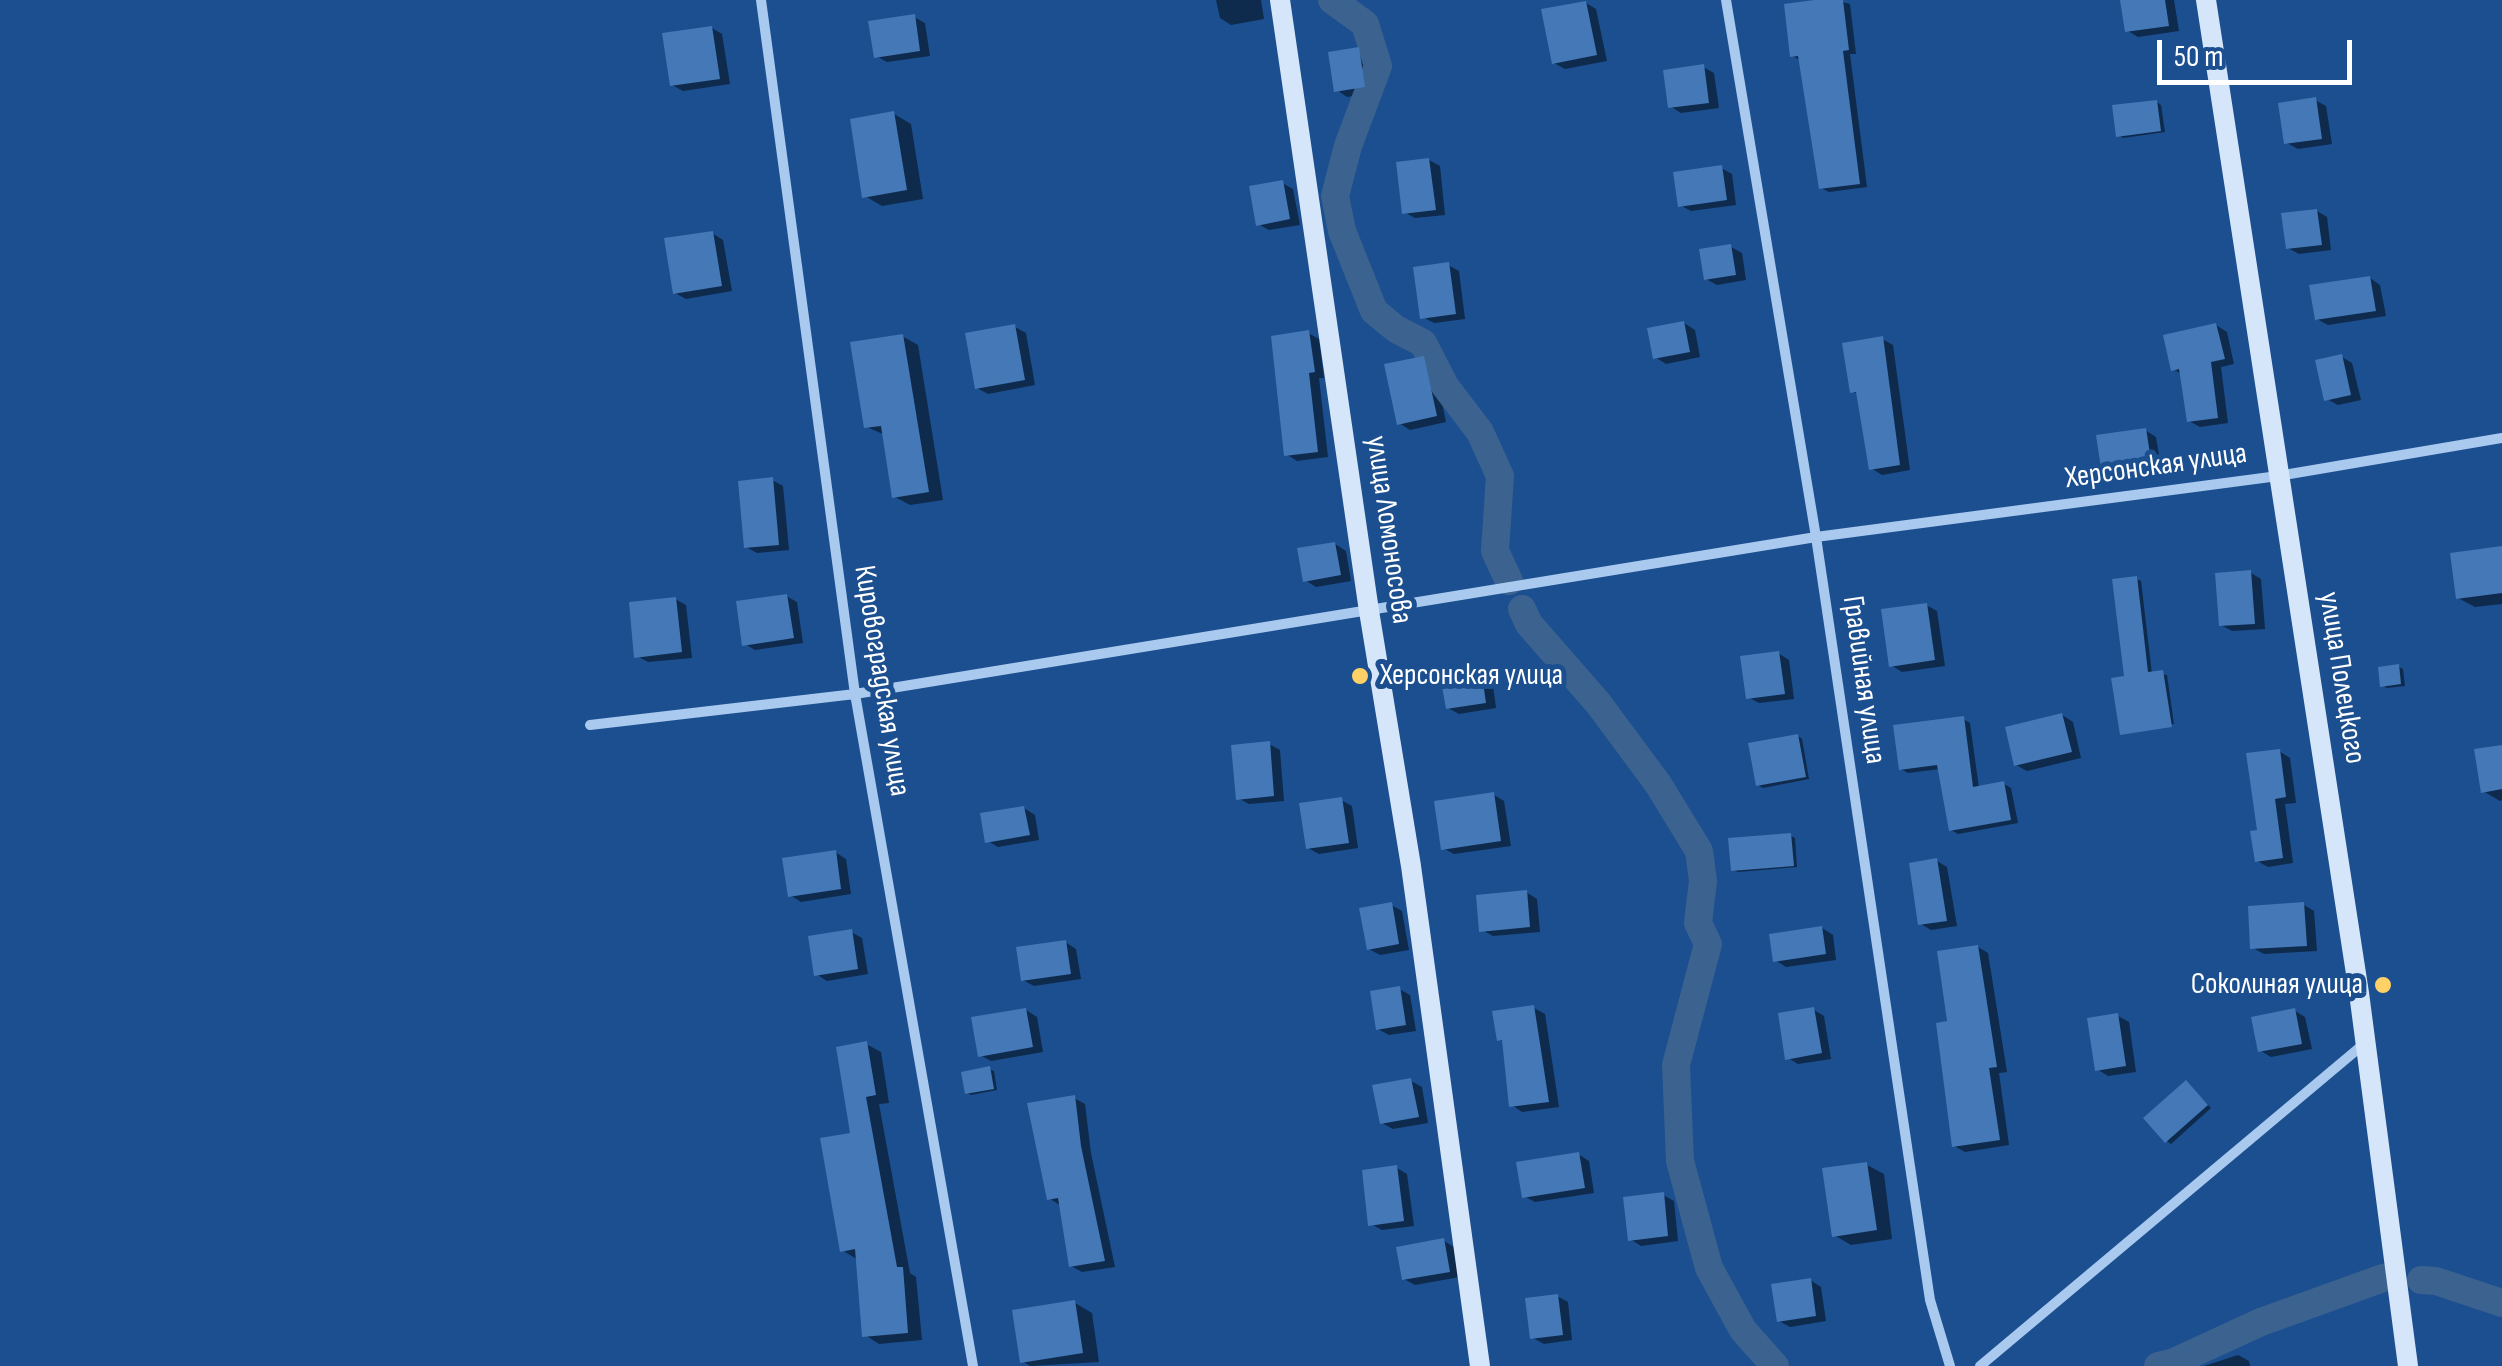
<!DOCTYPE html>
<meta charset="utf-8">
<style>
body{margin:0}
#map{position:relative;width:2502px;height:1366px;overflow:hidden;background:#1b4f8f;font-family:"Sofia Sans Condensed",sans-serif}
canvas{display:block}
.scale{position:absolute;left:2157px;top:40px;width:195px;height:45px;box-sizing:border-box;border:5px solid #fff;border-top:0;padding-left:12px;font-size:30px;line-height:35px;white-space:nowrap;color:#fff;-webkit-text-stroke:8px #1b4f8f;paint-order:stroke}
</style>
<div id="map">
<canvas width="2502" height="1366"></canvas>
<div class="scale">50 m</div>
</div>
<script>
const c = document.querySelector('canvas').getContext('2d');
c.lineJoin = 'round';
function fillPath(path, color) { c.fillStyle = color; c.fill(path, 'evenodd'); }
const toPath = rows => new Path2D(rows.map(r => 'M' + r).join(''));
function trace(path, color, width, dash) { c.strokeStyle = color; c.lineWidth = width; c.lineCap = dash ? 'butt' : 'round'; c.setLineDash(dash || []); c.stroke(path); }
function label(font, color, halo, rows, align = 'center') {
  c.font = font + ' "Sofia Sans Condensed",sans-serif'; c.lineWidth = 10; c.setLineDash([]); c.textBaseline = 'middle'; c.strokeStyle = halo; c.fillStyle = color; for (const [text, x, y, turn = 0] of rows) {
    c.save(); c.translate(x, y); c.rotate((+turn || 0) * Math.PI / 180); c.textAlign = isNaN(turn) ? turn : align; if (halo) c.strokeText(text, 0, 0); c.fillText(text, 0, 0); c.restore();
  }
}
const shadow = toPath([
 [1216,0,1261,0,1264,19,1231,25,1220,18],
 [1835,0,1850,4,1856,54,1850,54,1867,187,1829,192,1821,188,1801,61,1793,56],
 [2123,0,2174,0,2179,31,2138,37,2128,31],
 [1586,3,1596,9,1607,61,1565,69,1554,63],
 [914,17,925,23,930,56,887,62,876,56],
 [712,28,722,34,730,84,683,91,672,85],
 [1358,50,1369,56,1375,92,1347,97,1337,90],
 [1703,67,1714,73,1719,108,1681,113,1670,106],
 [2315,100,2326,106,2332,144,2298,149,2287,143],
 [2157,102,2161,105,2165,132,2123,138,2118,135],
 [894,114,911,124,923,199,882,206,865,196],
 [1429,160,1440,166,1445,215,1415,218,1404,212],
 [1721,168,1732,174,1736,205,1691,211,1680,205],
 [1282,183,1293,189,1300,225,1269,230,1258,224],
 [2317,211,2327,217,2331,250,2299,254,2288,248],
 [712,233,723,240,732,291,686,299,675,293],
 [1731,247,1742,253,1746,280,1717,285,1706,279],
 [1448,265,1459,271,1465,319,1434,323,1423,317],
 [2370,278,2380,285,2386,316,2328,325,2317,319],
 [1684,323,1695,330,1700,357,1666,364,1655,357],
 [2216,325,2227,332,2234,364,2221,367,2228,423,2200,427,2189,421,2183,375,2173,369],
 [1015,327,1026,333,1035,385,988,394,977,388],
 [1308,333,1319,339,1324,378,1319,378,1328,457,1297,461,1286,454],
 [902,336,918,345,943,500,910,505,895,497,885,435,867,427],
 [1882,339,1893,345,1910,470,1882,475,1871,468,1859,395,1852,391],
 [2342,357,2352,363,2361,400,2338,405,2327,399],
 [1423,358,1434,365,1446,422,1410,430,1399,423],
 [2145,430,2156,437,2162,473,2115,480,2104,473],
 [772,480,783,486,789,550,757,553,746,547],
 [1335,544,1346,551,1351,581,1316,587,1305,580],
 [2502,549,2502,604,2475,607,2458,598],
 [2251,573,2261,579,2265,629,2232,631,2221,625],
 [2136,579,2141,581,2152,674,2167,675,2174,724,2123,732],
 [786,596,797,602,803,643,755,650,745,644],
 [675,599,686,605,692,658,648,662,637,656],
 [1926,605,1937,611,1945,666,1902,672,1891,665],
 [1778,653,1789,660,1794,699,1759,703,1748,697],
 [2399,667,2403,669,2405,686,2387,688,2382,685],
 [1481,672,1492,678,1496,708,1459,714,1448,708],
 [2062,715,2073,722,2081,758,2027,771,2016,765],
 [1963,719,1970,723,1979,788,2004,784,2011,788,2018,823,1958,834,1951,830,1940,769,1908,773,1901,769],
 [1798,736,1802,739,1809,779,1763,788,1758,785],
 [1269,744,1280,750,1284,801,1249,804,1238,798],
 [2502,747,2502,800,2500,801,2483,791],
 [2279,751,2290,758,2296,803,2285,804,2293,863,2268,867,2257,861,2260,832],
 [1494,795,1504,801,1511,846,1454,854,1443,848],
 [1341,800,1352,806,1358,848,1319,854,1308,848],
 [1024,808,1035,815,1039,840,998,847,988,841],
 [1791,836,1795,838,1797,867,1738,872,1733,870],
 [835,852,846,859,851,894,801,902,790,895],
 [1937,861,1947,867,1957,926,1931,930,1921,924],
 [1526,892,1537,899,1540,932,1493,936,1482,930],
 [1391,905,1402,911,1409,950,1380,955,1369,949],
 [2304,905,2314,911,2317,951,2264,954,2253,948],
 [1822,928,1833,935,1836,960,1786,967,1775,960],
 [851,932,862,938,868,974,827,981,816,974],
 [1065,942,1076,949,1081,979,1034,986,1023,980],
 [1978,947,1988,953,2007,1072,1999,1073,2009,1145,1965,1152,1954,1146,1949,1024],
 [1399,989,1410,995,1416,1031,1389,1035,1378,1029],
 [1534,1008,1545,1014,1559,1107,1522,1112,1512,1105,1504,1042,1499,1039],
 [1026,1010,1037,1017,1043,1052,991,1061,980,1055],
 [1814,1010,1824,1016,1831,1059,1798,1064,1788,1058],
 [2295,1011,2305,1017,2312,1049,2271,1057,2261,1051],
 [2118,1016,2129,1022,2136,1072,2108,1076,2097,1069],
 [866,1044,881,1052,889,1103,879,1104,910,1273,916,1277,922,1340,879,1344,865,1335,858,1260,842,1250,853,1135],
 [989,1069,994,1071,997,1090,971,1095,967,1093],
 [1411,1081,1422,1087,1428,1123,1393,1129,1382,1123],
 [2187,1083,2211,1108,2171,1144,2167,1141],
 [1074,1098,1085,1104,1091,1153,1115,1267,1082,1272,1071,1266,1061,1206,1049,1198],
 [1578,1154,1589,1161,1594,1193,1535,1202,1524,1196],
 [1867,1165,1884,1174,1892,1239,1851,1245,1834,1235],
 [1397,1168,1407,1174,1414,1226,1382,1230,1371,1224],
 [1663,1195,1674,1201,1678,1241,1641,1246,1630,1239],
 [1444,1241,1454,1247,1460,1277,1415,1285,1404,1279],
 [1810,1280,1821,1287,1826,1321,1790,1327,1779,1321],
 [1557,1296,1568,1302,1572,1340,1544,1344,1533,1338],
 [1075,1303,1092,1313,1099,1362,1030,1366,1022,1361],
 [2238,1355,2249,1361,2250,1366,2204,1366]
]);
const canal = toPath([
 [1332,0,1365,24,1378,66,1348,146,1335,196,1342,231,1374,311,1396,329,1423,343,1445,386,1480,432,1500,476,1495,551,1509,581],
 [1522,609,1529,624,1598,703,1658,784,1699,851,1703,881,1698,923,1708,944,1676,1065,1680,1161,1709,1268,1743,1330,1775,1366],
 [2421,1280,2436,1281,2502,1303],
 [2158,1366,2174,1362,2261,1322,2383,1278]
]);
const building = toPath([
 [1814,0,1843,0,1849,50,1843,51,1860,184,1819,189,1798,56,1790,57,1784,4],
 [2120,0,2165,0,2169,26,2125,32],
 [1586,1,1597,55,1552,64,1541,9],
 [915,14,920,51,874,58,868,21],
 [712,26,720,79,670,86,662,33],
 [1359,47,1365,87,1334,92,1328,52],
 [1704,64,1709,103,1668,108,1663,70],
 [2316,97,2322,139,2284,144,2278,103],
 [2157,100,2161,131,2116,137,2112,105],
 [894,111,907,190,862,198,850,119],
 [1429,158,1436,210,1402,214,1396,162],
 [1722,165,1727,200,1678,207,1673,172],
 [1283,180,1290,219,1256,226,1249,186],
 [2317,209,2322,245,2286,249,2281,213],
 [713,231,722,286,673,294,664,238],
 [1731,244,1736,275,1704,280,1699,249],
 [1449,262,1456,314,1420,319,1413,267],
 [2370,276,2376,311,2315,320,2309,285],
 [1684,321,1690,352,1653,359,1647,328],
 [2216,323,2225,359,2211,362,2218,418,2187,422,2179,369,2171,371,2163,335],
 [1015,324,1025,380,975,389,965,333],
 [1309,330,1315,372,1309,373,1318,452,1284,456,1271,336],
 [903,334,929,492,892,498,881,426,864,428,850,342],
 [1883,336,1900,465,1869,470,1856,392,1850,393,1842,343],
 [2342,354,2351,395,2324,401,2315,360],
 [1424,356,1437,416,1397,425,1384,364],
 [2146,428,2152,467,2102,475,2096,435],
 [773,477,779,545,744,548,738,481],
 [1335,542,1341,575,1303,582,1297,548],
 [2502,546,2502,593,2456,599,2450,553],
 [2251,570,2255,624,2219,626,2215,573],
 [2137,576,2148,672,2163,670,2172,727,2120,735,2111,678,2124,676,2112,579],
 [787,594,794,638,742,646,736,601],
 [676,597,682,652,634,658,629,602],
 [1927,603,1935,660,1889,667,1881,609],
 [1779,651,1785,694,1746,699,1740,656],
 [2399,664,2401,684,2380,687,2378,667],
 [1481,669,1486,703,1446,709,1440,675],
 [2062,713,2072,752,2014,766,2005,727],
 [1964,716,1973,787,2004,781,2011,820,1949,831,1937,765,1899,770,1893,725],
 [1798,734,1806,777,1756,786,1748,743],
 [1270,741,1274,796,1236,800,1231,745],
 [2502,745,2502,789,2481,793,2474,749],
 [2280,749,2286,797,2275,799,2283,858,2255,862,2250,831,2257,830,2246,753],
 [1494,792,1501,841,1441,850,1434,801],
 [1342,797,1349,843,1306,849,1299,803],
 [1024,806,1030,835,985,843,980,813],
 [1791,833,1794,866,1731,871,1728,838],
 [836,850,841,889,788,897,782,858],
 [1937,858,1947,921,1918,925,1909,863],
 [1527,890,1530,927,1479,932,1476,895],
 [1392,902,1399,944,1367,950,1359,908],
 [2304,902,2307,946,2250,949,2248,906],
 [1822,926,1826,954,1773,962,1769,934],
 [852,929,858,969,814,976,808,936],
 [1066,940,1071,974,1021,981,1016,947],
 [1978,945,1997,1067,1989,1068,2000,1140,1952,1147,1936,1023,1947,1021,1937,951],
 [1400,986,1406,1025,1376,1030,1370,991],
 [1534,1005,1549,1102,1509,1107,1502,1040,1497,1041,1492,1011],
 [1814,1007,1822,1053,1785,1060,1778,1013],
 [1026,1008,1033,1047,978,1057,971,1017],
 [2295,1008,2302,1044,2258,1052,2251,1017],
 [2118,1013,2126,1066,2095,1071,2087,1018],
 [867,1041,876,1095,866,1097,897,1267,903,1267,908,1333,862,1337,855,1249,840,1252,820,1138,850,1133,836,1047],
 [990,1066,994,1089,965,1094,961,1072],
 [1411,1078,1419,1117,1380,1124,1372,1085],
 [2186,1080,2208,1105,2165,1143,2143,1118],
 [1075,1095,1081,1146,1105,1261,1069,1267,1058,1198,1047,1200,1027,1103],
 [1579,1152,1585,1188,1522,1198,1516,1162],
 [1867,1162,1877,1230,1832,1237,1822,1168],
 [1397,1165,1404,1221,1368,1226,1362,1170],
 [1664,1192,1668,1236,1628,1241,1623,1197],
 [1444,1238,1450,1272,1402,1280,1396,1247],
 [1811,1278,1816,1316,1777,1322,1771,1284],
 [1558,1294,1563,1335,1530,1339,1525,1298],
 [1075,1300,1083,1353,1020,1363,1012,1310]
]);
const street = toPath([
 [761,0,855,694,973,1366],
 [1726,0,1816,537,1930,1300,1950,1366],
 [590,725,855,694,1816,537,2278,476,2502,438],
 [1980,1366,2365,1043]
]);
const secondary = toPath([
 [1280,0,1369,611,1411,866,1480,1366],
 [2206,0,2359,993,2408,1366]
]);
const markers = [
 [1360,676,10,"#ffd166"],
 [2383,985,10,"#ffd166"]
];
const streetNames = [
 ["Херсонская улица",2156,467,-8],
 ["улица Ломоносова",1388,530,82],
 ["улица Полецкого",2341,678,81],
 ["Гравийная улица",1863,680,82],
 ["Кировоградская улица",881,681,81]
];
const poiNames = [
 ["Херсонская улица",1380,676],
 ["Соколиная улица",2363,985,"right"]
];
fillPath(shadow, '#0007');
trace(canal, '#3c6290', 28);
fillPath(building, '#4478b7');
trace(street, '#a9c9ee', 10);
trace(secondary, '#d6e6fa', 20);
for (const [x, y, r, color] of markers) { const dot = new Path2D(); dot.arc(x, y, r, 0, 2 * Math.PI); c.fillStyle = color; c.fill(dot); trace(dot, '#1b4f8f', 4); }
label('30px', '#fff', '#1b4f8f', streetNames);
label('30px', '#fff', '#1b4f8f', poiNames, 'left');
</script>
